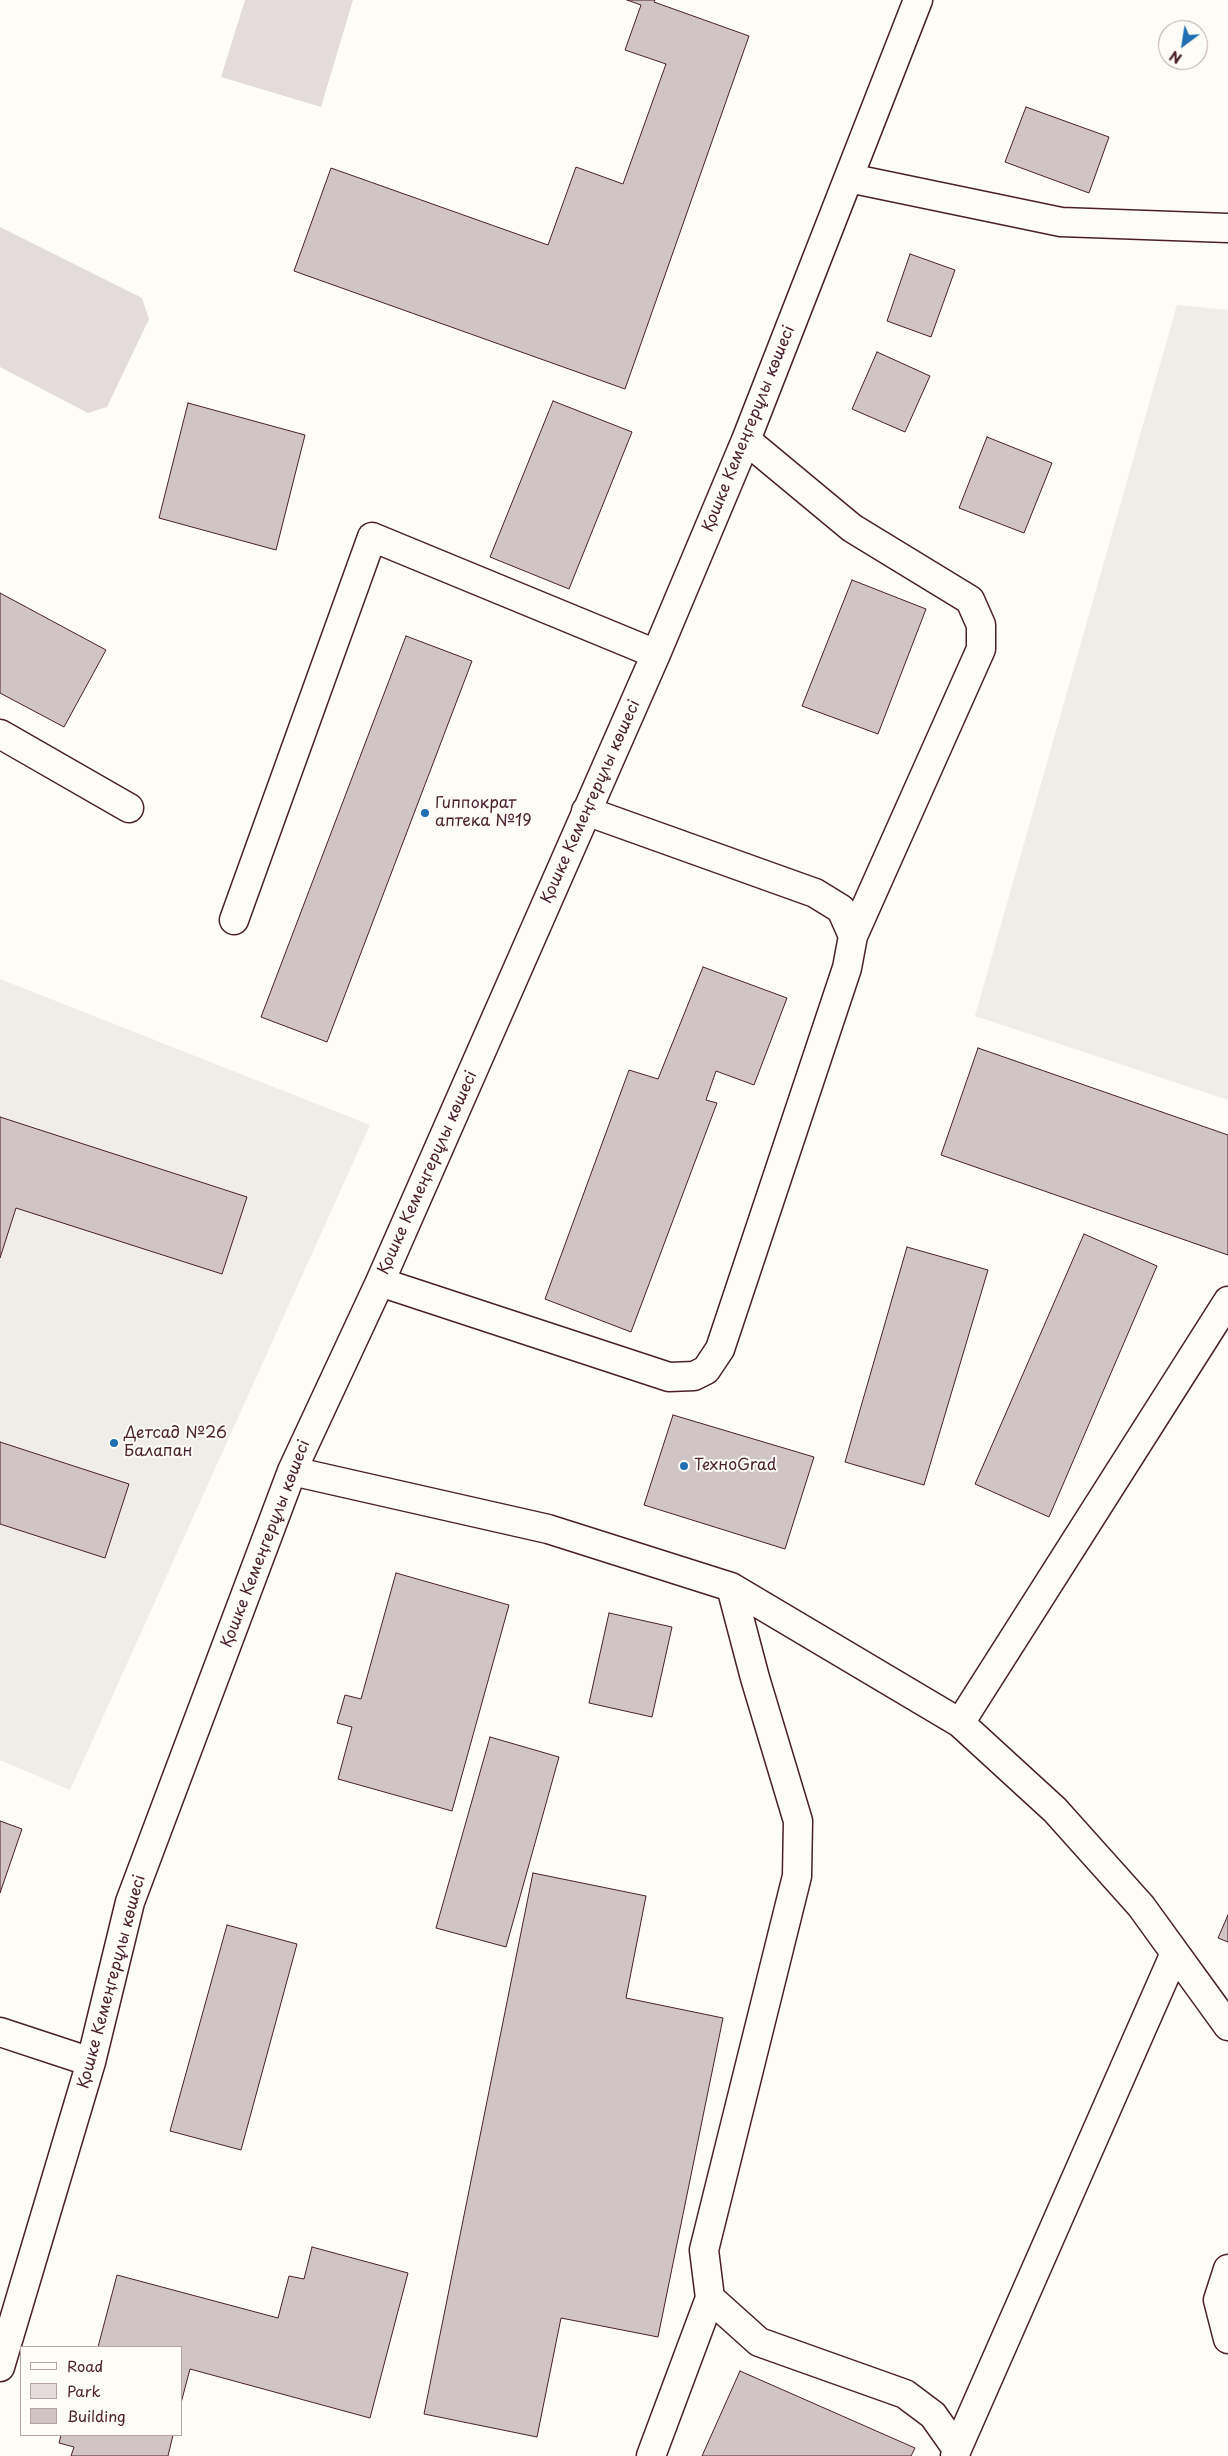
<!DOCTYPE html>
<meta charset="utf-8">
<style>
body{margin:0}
#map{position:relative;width:1228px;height:2456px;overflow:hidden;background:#fdfcf7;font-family:"Playpen Sans",sans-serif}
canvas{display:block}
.legend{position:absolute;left:20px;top:2346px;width:162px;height:90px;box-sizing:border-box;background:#fdfcf7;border:1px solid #b5a4a5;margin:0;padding:6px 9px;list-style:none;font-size:15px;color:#4a1f2b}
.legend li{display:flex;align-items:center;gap:10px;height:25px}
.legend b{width:25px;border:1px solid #b5a4a5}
.north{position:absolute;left:1158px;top:20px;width:50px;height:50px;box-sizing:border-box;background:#fdfcf7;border:1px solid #b5a4a5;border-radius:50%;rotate:211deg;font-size:14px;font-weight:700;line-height:20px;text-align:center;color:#4a1f2b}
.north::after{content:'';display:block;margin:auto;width:18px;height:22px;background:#1f6fb2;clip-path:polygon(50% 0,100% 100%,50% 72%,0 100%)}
</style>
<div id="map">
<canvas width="1228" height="2456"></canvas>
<ul class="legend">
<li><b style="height:6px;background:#fdfcf7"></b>Road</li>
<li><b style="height:14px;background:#e3dcda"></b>Park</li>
<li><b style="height:14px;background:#d0c5c4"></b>Building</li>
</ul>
<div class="north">N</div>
</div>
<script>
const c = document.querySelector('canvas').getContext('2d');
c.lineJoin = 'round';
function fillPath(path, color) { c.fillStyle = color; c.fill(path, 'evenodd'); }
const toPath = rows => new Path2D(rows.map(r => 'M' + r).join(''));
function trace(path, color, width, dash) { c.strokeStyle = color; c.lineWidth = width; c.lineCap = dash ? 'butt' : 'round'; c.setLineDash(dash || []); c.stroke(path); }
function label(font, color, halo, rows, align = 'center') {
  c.font = font + ' "Playpen Sans",sans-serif'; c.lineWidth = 4; c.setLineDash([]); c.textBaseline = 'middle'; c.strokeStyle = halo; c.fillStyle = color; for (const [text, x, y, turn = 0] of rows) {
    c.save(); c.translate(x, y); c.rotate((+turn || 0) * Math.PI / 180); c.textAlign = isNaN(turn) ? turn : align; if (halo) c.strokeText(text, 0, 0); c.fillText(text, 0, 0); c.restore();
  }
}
const built = toPath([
 [1177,305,1228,310,1228,1100,975,1016],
 [0,979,370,1125,70,1790,0,1760]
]);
const green = toPath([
 [245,0,353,0,321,107,221,77],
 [0,227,142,298,149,319,107,407,88,413,0,367]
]);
const building = toPath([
 [627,0,655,0,654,2,749,36,625,389,294,271,331,168,548,245,576,167,623,184,666,64,625,50,641,5,627,0],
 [1026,107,1109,137,1089,193,1005,162,1026,107],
 [910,254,955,270,931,337,887,321,910,254],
 [877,352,930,376,905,432,852,409,877,352],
 [553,401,632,432,569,589,490,557,553,401],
 [188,403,305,435,276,550,159,518,188,403],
 [987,437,1052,463,1024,533,959,508,987,437],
 [852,580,926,609,878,734,802,706,852,580],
 [0,593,106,650,64,727,0,693,0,593],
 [406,636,472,661,327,1042,261,1017,406,636],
 [703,967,787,998,754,1085,716,1071,706,1100,717,1103,631,1332,545,1299,629,1070,658,1079,703,967],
 [978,1048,1228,1135,1228,1255,941,1155,978,1048],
 [0,1117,247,1197,222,1274,16,1208,0,1258,0,1117],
 [1084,1234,1157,1266,1049,1517,975,1484,1084,1234],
 [907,1247,988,1270,924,1485,845,1462,907,1247],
 [673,1415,814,1457,785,1549,644,1505,673,1415],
 [0,1442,129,1484,105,1558,0,1524,0,1442],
 [396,1573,509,1605,452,1811,338,1779,352,1727,337,1723,345,1695,361,1699,396,1573],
 [609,1613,672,1627,652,1717,589,1703,609,1613],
 [490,1737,559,1757,506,1947,436,1928,490,1737],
 [0,1821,22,1829,0,1893,0,1821],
 [533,1873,646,1896,626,1998,723,2018,658,2337,561,2318,537,2437,424,2414,533,1873],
 [1228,1915,1228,1942,1218,1938,1228,1915],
 [227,1925,297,1944,241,2150,170,2131,227,1925],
 [312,2247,408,2273,370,2418,190,2369,181,2403,181,2347,98,2347,117,2275,278,2318,289,2276,304,2279,312,2247],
 [740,2371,915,2448,911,2456,702,2456,740,2371],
 [61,2435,173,2435,168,2456,71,2456,74,2447,59,2443,61,2435]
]);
const minor = toPath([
 [849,178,1061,222,1228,228],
 [746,440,852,528,970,600,981,625,981,649,853,936],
 [0,734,129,808],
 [234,920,372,537,656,654],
 [380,1282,669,1377,694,1376,706,1370,720,1349,847,968,853,936,841,909,815,893,586,811],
 [292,1471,548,1529,731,1587,960,1723,1055,1810,1141,1906,1228,2026],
 [731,1587,755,1678,798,1821,797,1876,704,2250,710,2298,759,2342,905,2394,933,2415,957,2449,955,2456],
 [960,1723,1228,1301],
 [0,2032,91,2062],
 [1228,2269,1218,2300,1228,2339],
 [0,2367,91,2062,130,1902,292,1471,380,1282,656,654,746,440,918,0],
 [957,2449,1175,1953],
 [651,2456,710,2298]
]);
const markers = [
 [425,813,5,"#1f6fb2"],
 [114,1443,5,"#1f6fb2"],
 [684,1466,5,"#1f6fb2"]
];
const streetNames = [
 ["Қошке Кемеңгерұлы көшесі",749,429,-68],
 ["Қошке Кемеңгерұлы көшесі",591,802,-66],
 ["Қошке Кемеңгерұлы көшесі",428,1173,-66],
 ["Қошке Кемеңгерұлы көшесі",266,1544,-69],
 ["Қошке Кемеңгерұлы көшесі",112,1982,-75]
];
const poiNames = [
 ["Гиппократ",435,804],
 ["аптека №19",435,822],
 ["Детсад №26",124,1434],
 ["Балапан",124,1452],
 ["ТехноGrad",694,1466]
];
fillPath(built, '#f0ece8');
fillPath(green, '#e3dcda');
fillPath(building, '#d0c5c4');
trace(building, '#4a1f2b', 1);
trace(minor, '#4a1f2b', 31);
trace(minor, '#fdfcf7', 28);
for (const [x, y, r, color] of markers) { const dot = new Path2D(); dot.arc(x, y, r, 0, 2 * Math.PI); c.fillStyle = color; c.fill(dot); trace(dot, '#fdfcf7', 2); }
label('16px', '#4a1f2b', '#fdfcf7', streetNames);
label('16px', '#4a1f2b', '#fdfcf7', poiNames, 'left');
</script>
